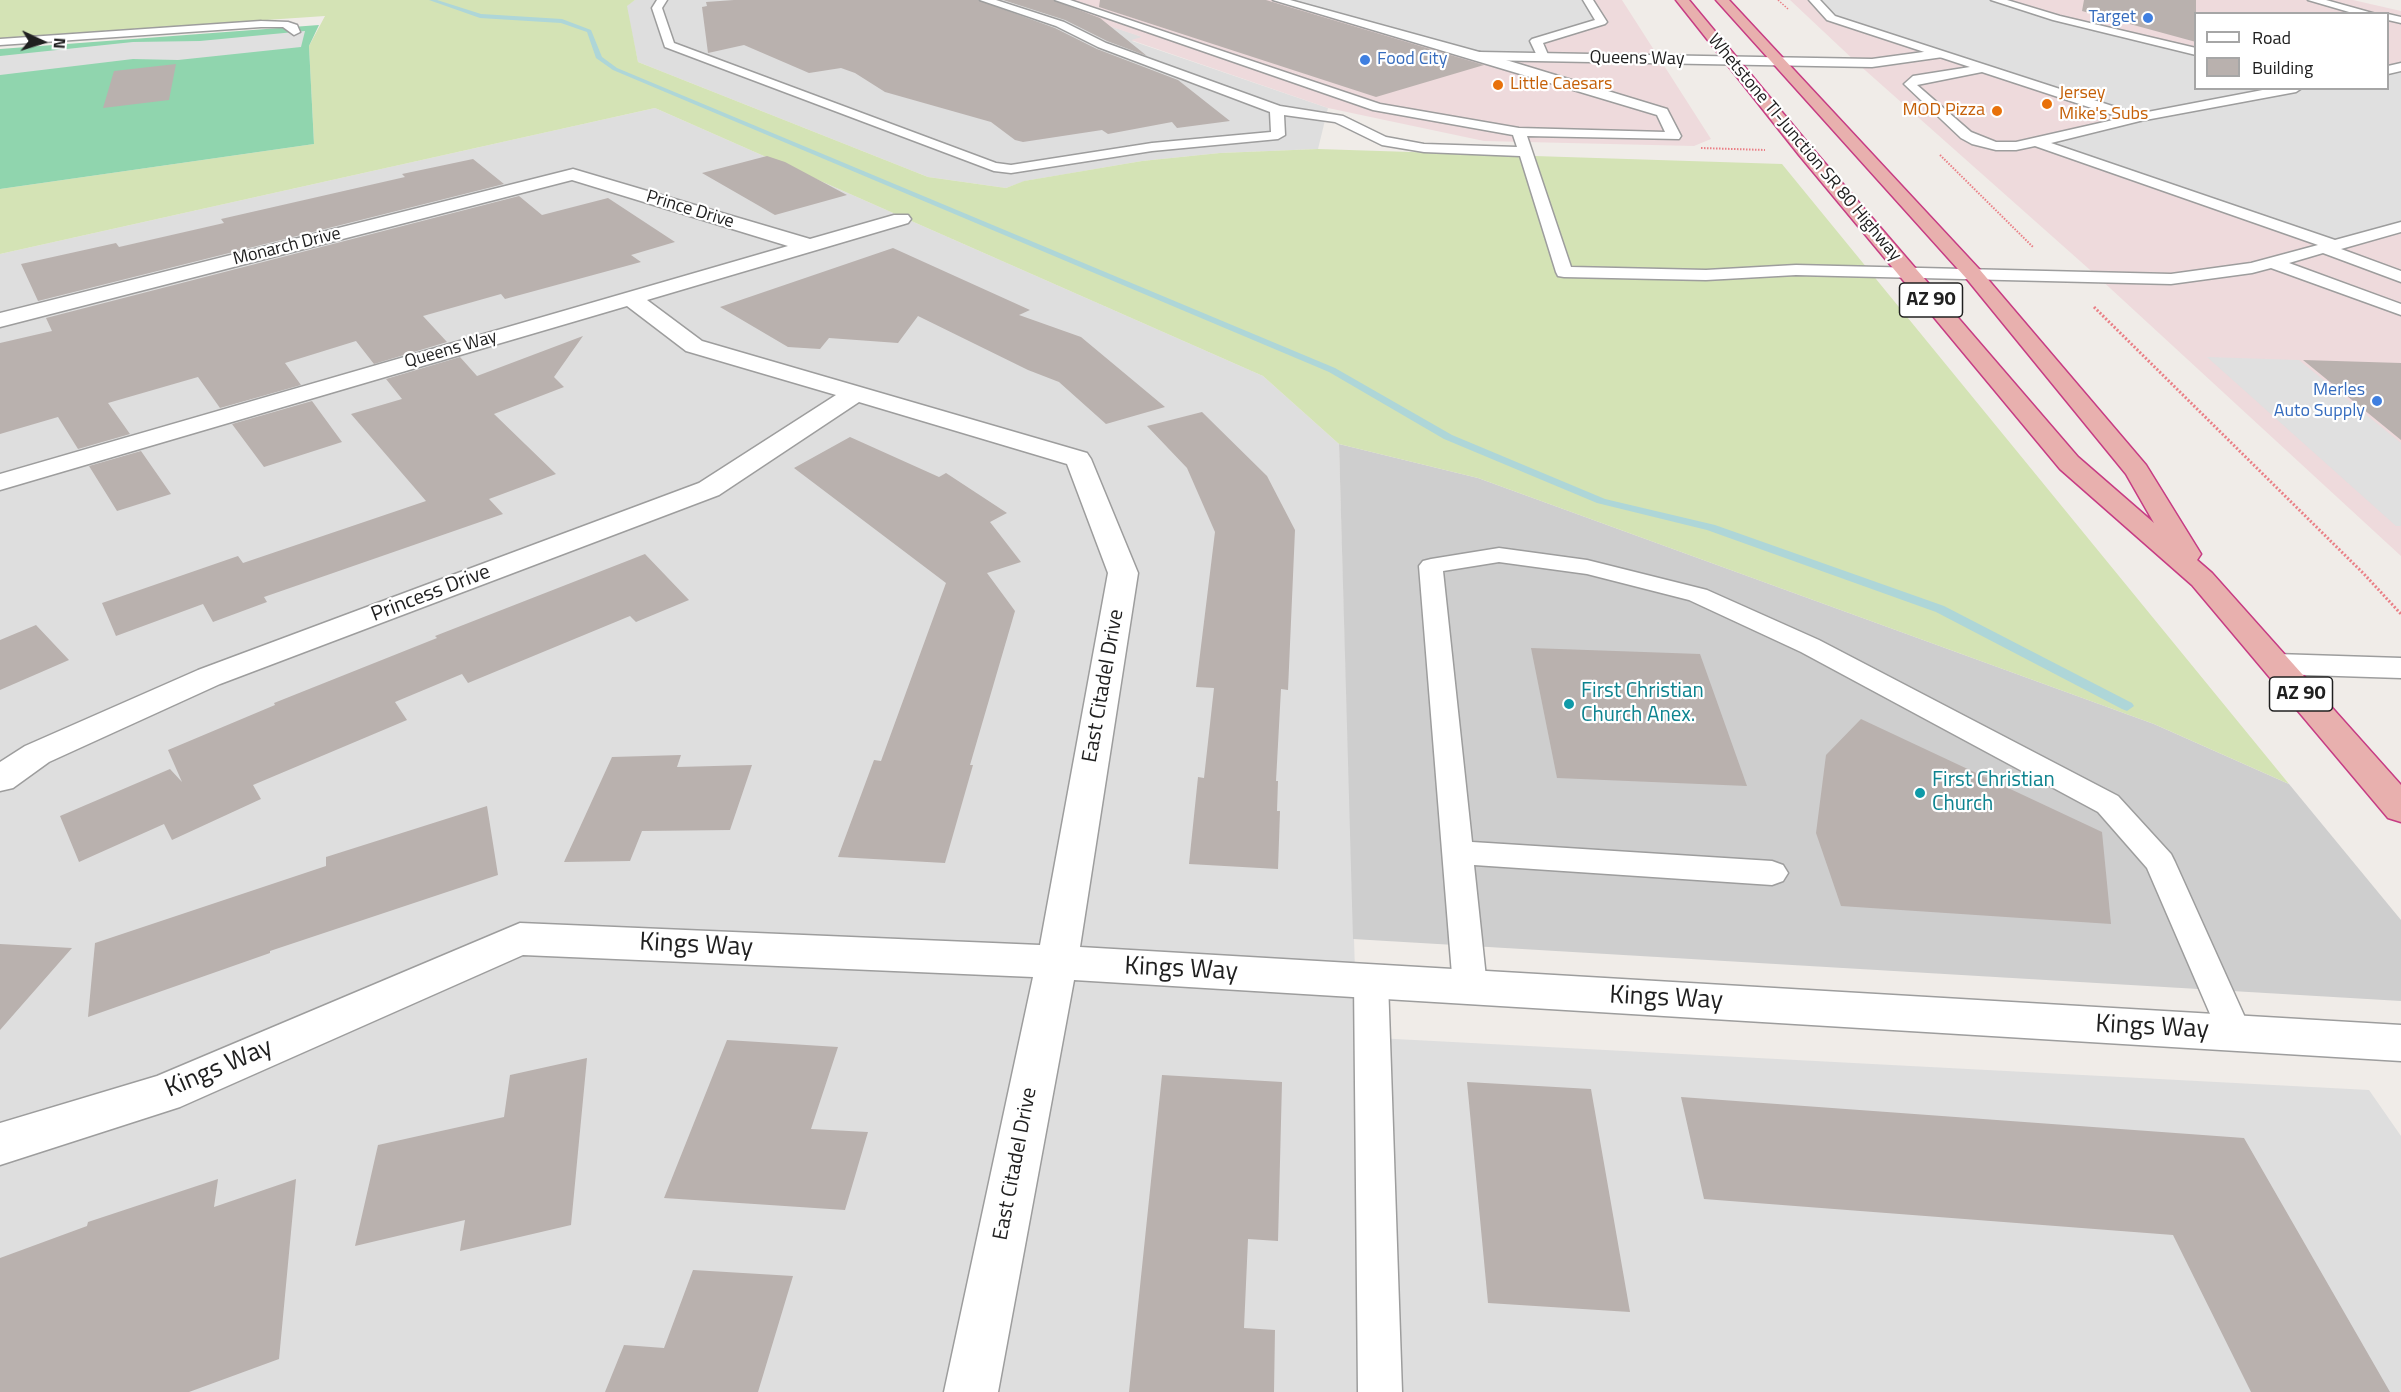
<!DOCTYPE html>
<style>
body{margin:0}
#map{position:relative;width:2401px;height:1392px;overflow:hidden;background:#f0ece8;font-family:"Titillium Web",sans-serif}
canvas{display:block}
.legend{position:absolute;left:2194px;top:12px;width:195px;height:78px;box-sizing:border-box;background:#fff;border:2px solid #a6a6a6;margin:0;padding:8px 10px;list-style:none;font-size:18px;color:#202020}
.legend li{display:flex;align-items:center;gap:12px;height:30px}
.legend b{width:30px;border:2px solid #a6a6a6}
.north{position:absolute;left:12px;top:12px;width:60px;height:60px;-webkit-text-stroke:4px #fff;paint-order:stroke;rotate:94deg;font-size:16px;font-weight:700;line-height:24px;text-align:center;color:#202020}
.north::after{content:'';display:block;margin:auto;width:21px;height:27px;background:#202020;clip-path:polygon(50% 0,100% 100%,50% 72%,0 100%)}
</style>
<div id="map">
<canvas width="2401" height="1392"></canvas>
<ul class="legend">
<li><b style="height:8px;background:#fff"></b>Road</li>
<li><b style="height:16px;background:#b9b1ae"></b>Building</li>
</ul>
<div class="north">N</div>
</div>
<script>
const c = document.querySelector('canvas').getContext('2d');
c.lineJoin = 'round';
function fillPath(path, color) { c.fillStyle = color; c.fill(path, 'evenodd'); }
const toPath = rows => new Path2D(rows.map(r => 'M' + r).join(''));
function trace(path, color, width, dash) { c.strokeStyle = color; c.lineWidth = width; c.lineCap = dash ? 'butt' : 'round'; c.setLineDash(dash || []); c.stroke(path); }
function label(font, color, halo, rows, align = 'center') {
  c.font = font + ' "Titillium Web",sans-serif'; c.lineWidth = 4.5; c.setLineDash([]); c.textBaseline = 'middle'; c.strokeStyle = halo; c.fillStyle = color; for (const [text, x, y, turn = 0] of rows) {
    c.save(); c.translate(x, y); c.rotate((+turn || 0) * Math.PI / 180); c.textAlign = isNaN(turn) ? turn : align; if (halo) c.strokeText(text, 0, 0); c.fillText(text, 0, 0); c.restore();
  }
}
const residential = toPath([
 [635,0,1031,0,1143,37,1132,41,1328,108,1318,149,1220,153,1142,161,1025,181,1006,188,928,177,638,62,626,6],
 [655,108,1263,376,1339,444,1357,1037,2369,1090,2401,1136,2401,1392,0,1392,0,254]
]);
const commercial = toPath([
 [1031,0,1622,0,1711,139,1694,146,1484,141,1328,108,1131,40,1142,37],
 [1790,0,2353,0,2401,11,2401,556,2098,277,1857,63],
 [2196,14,2388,14,2388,88,2196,88]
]);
const religious = toPath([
 [1339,444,1478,478,2154,724,2289,784,2401,920,2401,1001,1353,939]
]);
const grass = toPath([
 [0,0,635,0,627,6,638,62,928,177,1006,188,1024,181,1142,161,1220,153,1318,149,1782,164,2289,784,2154,724,1478,478,1339,444,1263,376,655,108,0,254,0,189,314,144,309,46,325,16,0,38]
]);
const pitch = toPath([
 [319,25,309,46,314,144,0,189,0,49]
]);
const parking = toPath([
 [1281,0,1588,0,1601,22,1536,41,1538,56,1488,55],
 [1814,0,1996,0,2195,52,2196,88,2388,88,2388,70,2401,67,2401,227,2334,245,2036,142,2134,119,1831,18],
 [305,31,301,47,178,60,133,59,0,75,0,56,133,42,200,41],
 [2207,357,2299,360,2401,443,2401,526,2396,526]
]);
const stream = toPath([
 [429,0,437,0,481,14,562,19,591,30,602,57,617,68,1335,368,1452,435,1605,499,1715,525,1944,606,2132,703,2134,706,2127,711,2122,709,1936,612,1707,530,1597,503,1444,439,1329,372,613,70,596,58,587,32,561,23,480,18,429,0]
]);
const building = toPath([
 [734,0,978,0,1055,28,1097,49,1178,80,1230,121,1177,128,1172,122,1108,134,1102,130,1023,142,1015,140,991,122,885,92,855,73,841,68,809,73,744,45,708,53,702,7,707,6,706,2],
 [1003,0,1053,0,1100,18,1147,56,1107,41,1065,20],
 [1100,0,1266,0,1484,65,1376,97,1099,7],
 [2084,0,2196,0,2196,42,2082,11],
 [176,64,169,100,103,108,114,71],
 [767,156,785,162,847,195,775,215,702,173],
 [473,159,504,184,38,301,21,264,116,243,119,247,224,223,221,219,405,177,402,174],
 [519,196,542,215,608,198,675,242,631,255,641,262,505,299,501,294,423,316,447,342,374,364,356,341,285,363,301,385,220,408,198,377,108,403,130,434,78,449,58,417,0,434,0,343,52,331,46,318],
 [893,248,1030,310,1019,315,1081,337,1165,407,1106,424,1059,382,1028,370,918,316,898,343,829,338,820,349,788,347,720,307],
 [583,336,554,377,564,387,494,414,556,474,489,499,503,514,264,597,267,602,213,622,203,604,116,636,102,603,238,556,243,563,426,501,351,414,402,399,386,379,460,357,477,376],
 [2303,360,2401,363,2401,440],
 [312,401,342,442,264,467,232,424],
 [1202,412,1267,476,1295,530,1288,690,1281,689,1276,781,1278,781,1277,811,1280,811,1278,869,1189,864,1198,777,1204,778,1214,688,1196,687,1215,532,1187,468,1147,426],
 [850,437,939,477,946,473,1007,513,990,522,1021,562,987,573,1015,611,970,765,973,765,945,863,838,857,874,760,881,761,946,583,794,468],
 [141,451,171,494,117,511,89,466],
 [645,554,689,600,636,622,630,616,468,683,462,674,395,702,407,720,253,785,261,799,172,840,164,824,79,862,60,816,170,769,182,782,168,750,275,705,274,703,437,638,435,636],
 [36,625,69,660,0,690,0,640],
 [1531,648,1700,654,1747,786,1557,778],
 [1861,719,2102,832,2111,924,1841,906,1816,833,1826,755],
 [681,755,677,767,752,765,730,830,642,831,630,861,564,862,612,757],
 [487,806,498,875,270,951,270,953,88,1017,95,943,326,866,326,857],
 [0,944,72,948,0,1030],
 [727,1040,838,1047,811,1129,868,1132,845,1210,664,1198],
 [587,1058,571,1225,460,1251,465,1220,355,1246,378,1145,504,1117,510,1075],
 [1162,1075,1282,1082,1278,1241,1248,1239,1244,1328,1275,1330,1274,1392,1129,1392],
 [1467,1082,1591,1089,1630,1312,1488,1303],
 [1681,1097,2244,1138,2390,1392,2251,1392,2173,1235,1704,1199],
 [218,1179,214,1207,296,1179,279,1359,189,1392,0,1392,0,1258,87,1226,88,1222],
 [693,1270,793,1276,758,1392,605,1392,624,1345,664,1348]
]);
const pathFar2 = toPath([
 [1778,0,1788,9]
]);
const pathFar1 = toPath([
 [1701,148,1765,150],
 [1940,155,2033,247]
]);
const path = toPath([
 [2094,307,2364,574,2401,614]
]);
const service = toPath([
 [657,0,667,0,662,8,674,43,996,163,1011,165,1152,143,1271,132,1270,112,1098,47,1056,26,980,0,996,0,1064,22,1106,43,1280,106,1343,116,1386,137,1424,144,1517,147,1513,135,1373,110,1055,0,1070,0,1380,104,1519,128,1665,132,1657,115,1273,0,1290,0,1483,53,1667,109,1681,136,1679,139,1527,136,1571,267,1706,270,1796,265,2171,274,2251,263,2318,245,2035,146,2016,150,1996,150,1972,144,1961,138,1904,84,1913,76,1970,67,1827,20,1809,0,1820,0,1835,16,2137,114,2273,88,2302,88,2296,92,2140,121,2051,143,2335,240,2401,222,2401,232,2341,249,2401,271,2401,282,2323,253,2289,263,2401,304,2401,315,2271,268,2252,273,2171,284,1796,275,1706,280,1564,277,1558,276,1556,272,1520,156,1424,152,1382,145,1335,122,1284,115,1285,135,1278,139,1152,151,1011,173,994,171,665,47,652,8,657,0],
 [1982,72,2122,118,2016,142,1996,142,1971,132,1917,85,1982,72],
 [1583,0,1593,0,1607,22,1605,24,1543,43,1549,57,1547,60,1539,60,1530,41,1532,39,1595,20,1583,0],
 [1991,0,2007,0,2060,16,2196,48,2196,55,2053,20,1991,0],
 [2308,0,2326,0,2376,14,2356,14,2308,0],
 [2388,14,2401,17,2401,23,2388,20,2388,14],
 [261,21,288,22,297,25,300,32,294,35,283,27,261,27,0,45,0,39,261,21],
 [2401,63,2401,71,2388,74,2388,66,2401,63],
 [1499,548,1587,560,1707,590,1819,640,2118,796,2171,854,2175,862,2252,1033,2247,1044,2235,1048,2223,1044,2147,868,2098,812,1801,652,1689,600,1587,574,1499,562,1443,571,1472,842,1772,861,1783,865,1788,873,1783,881,1772,885,1474,865,1487,987,1482,997,1470,1001,1458,997,1453,987,1419,566,1423,561,1431,559,1499,548],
 [1371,967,1383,971,1388,981,1402,1392,1358,1392,1354,981,1359,971,1371,967]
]);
const minor = toPath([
 [1938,50,1945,54,1943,57,1872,67,1479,60,1472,56,1479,52,1872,59,1938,50],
 [573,169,810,239,894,215,908,215,911,219,908,223,647,300,702,341,1087,453,1091,459,1138,573,1080,947,2401,1025,2401,1061,1074,980,998,1392,944,1392,1033,977,523,955,180,1107,0,1165,0,1123,157,1076,520,923,1040,945,1108,573,1067,464,859,402,719,495,220,684,49,762,13,788,0,791,0,762,25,746,198,670,699,483,836,395,686,351,627,306,0,490,0,474,788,246,572,180,0,327,0,313,573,169],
 [2276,654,2401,658,2401,678,2276,674,2265,671,2260,664,2265,657,2276,654]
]);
const trunk = toPath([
 [1676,0,1689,0,1811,147,2078,457,2154,523,2126,474,1966,278,1716,0,1729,0,1980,270,2146,465,2201,554,2197,560,2212,573,2401,785,2401,822,2388,818,2192,585,2060,469,1799,155,1676,0]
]);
const markers = [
 [2148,18,6,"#3f7fe0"],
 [1365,60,6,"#3f7fe0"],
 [1498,85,6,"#e8710a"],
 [2047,104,6,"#e8710a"],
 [1997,111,6,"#e8710a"],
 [2377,401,6,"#3f7fe0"],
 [1569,704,6,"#0f9aa8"],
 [1920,793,6,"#0f9aa8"]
];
const farShopnames = [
 ["Target",2136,18],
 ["Food City",1377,60,"left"],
 ["Merles",2365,391],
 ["Auto Supply",2365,412]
];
const farStreetnames = [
 ["Queens Way",1637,59,1],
 ["Whetstone TI-Junction SR 80 Highway",1804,148,50],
 ["Prince Drive",690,210,17],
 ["Monarch Drive",287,247,-14],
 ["Queens Way",451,350,-16]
];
const farFoodnames = [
 ["Little Caesars",1510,85],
 ["Jersey",2059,94],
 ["Mike's Subs",2059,115],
 ["MOD Pizza",1985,111,"right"]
];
const shields = [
 [1931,300,63],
 [2301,694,63]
];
const shieldNames = [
 ["AZ 90",1931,300],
 ["AZ 90",2301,694]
];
const streetNames = [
 ["Princess Drive",431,594,-21],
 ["East Citadel Drive",1104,686,-80],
 ["East Citadel Drive",1016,1164,-79]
];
const cultureNames = [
 ["First Christian",1581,692],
 ["Church Anex.",1581,716],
 ["First Christian",1932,781],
 ["Church",1932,805]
];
const nearStreetnames = [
 ["Kings Way",696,946,3],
 ["Kings Way",1181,970,3],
 ["Kings Way",1666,999,3],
 ["Kings Way",2152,1028,3],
 ["Kings Way",219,1069,-23]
];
fillPath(residential, '#dedede');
fillPath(commercial, '#eedadc');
fillPath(religious, '#cecece');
fillPath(grass, '#d4e3b5');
fillPath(pitch, '#90d5ae');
fillPath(parking, '#e0e0e0');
fillPath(stream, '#aed6d8');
fillPath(building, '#b9b1ae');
trace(service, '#9d9d9d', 3);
trace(minor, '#9d9d9d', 3);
trace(trunk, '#c73c84', 3);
trace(pathFar2, '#ea7f86', 1.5, [1.5, 1.5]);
trace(pathFar1, '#ea7f86', 2, [1.5, 1.5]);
trace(path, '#ea7f86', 3, [2, 2]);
fillPath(service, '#fff');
fillPath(minor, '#fff');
fillPath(trunk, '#e8b0ae');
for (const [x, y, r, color] of markers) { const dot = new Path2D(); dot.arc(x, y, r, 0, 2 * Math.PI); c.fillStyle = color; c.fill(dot); trace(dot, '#fff', 2); }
label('18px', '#366cbe', '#fff', farShopnames, 'right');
label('18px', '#202020', '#fff', farStreetnames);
label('18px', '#c56008', '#fff', farFoodnames, 'left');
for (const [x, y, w] of shields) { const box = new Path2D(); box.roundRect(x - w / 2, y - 17, w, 34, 4.5); c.fillStyle = '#fff'; c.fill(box); trace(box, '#202020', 1.5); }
label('bold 20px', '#202020', null, shieldNames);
label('21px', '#202020', '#fff', streetNames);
label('21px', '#0d838f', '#fff', cultureNames, 'left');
label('26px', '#202020', '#fff', nearStreetnames);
</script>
